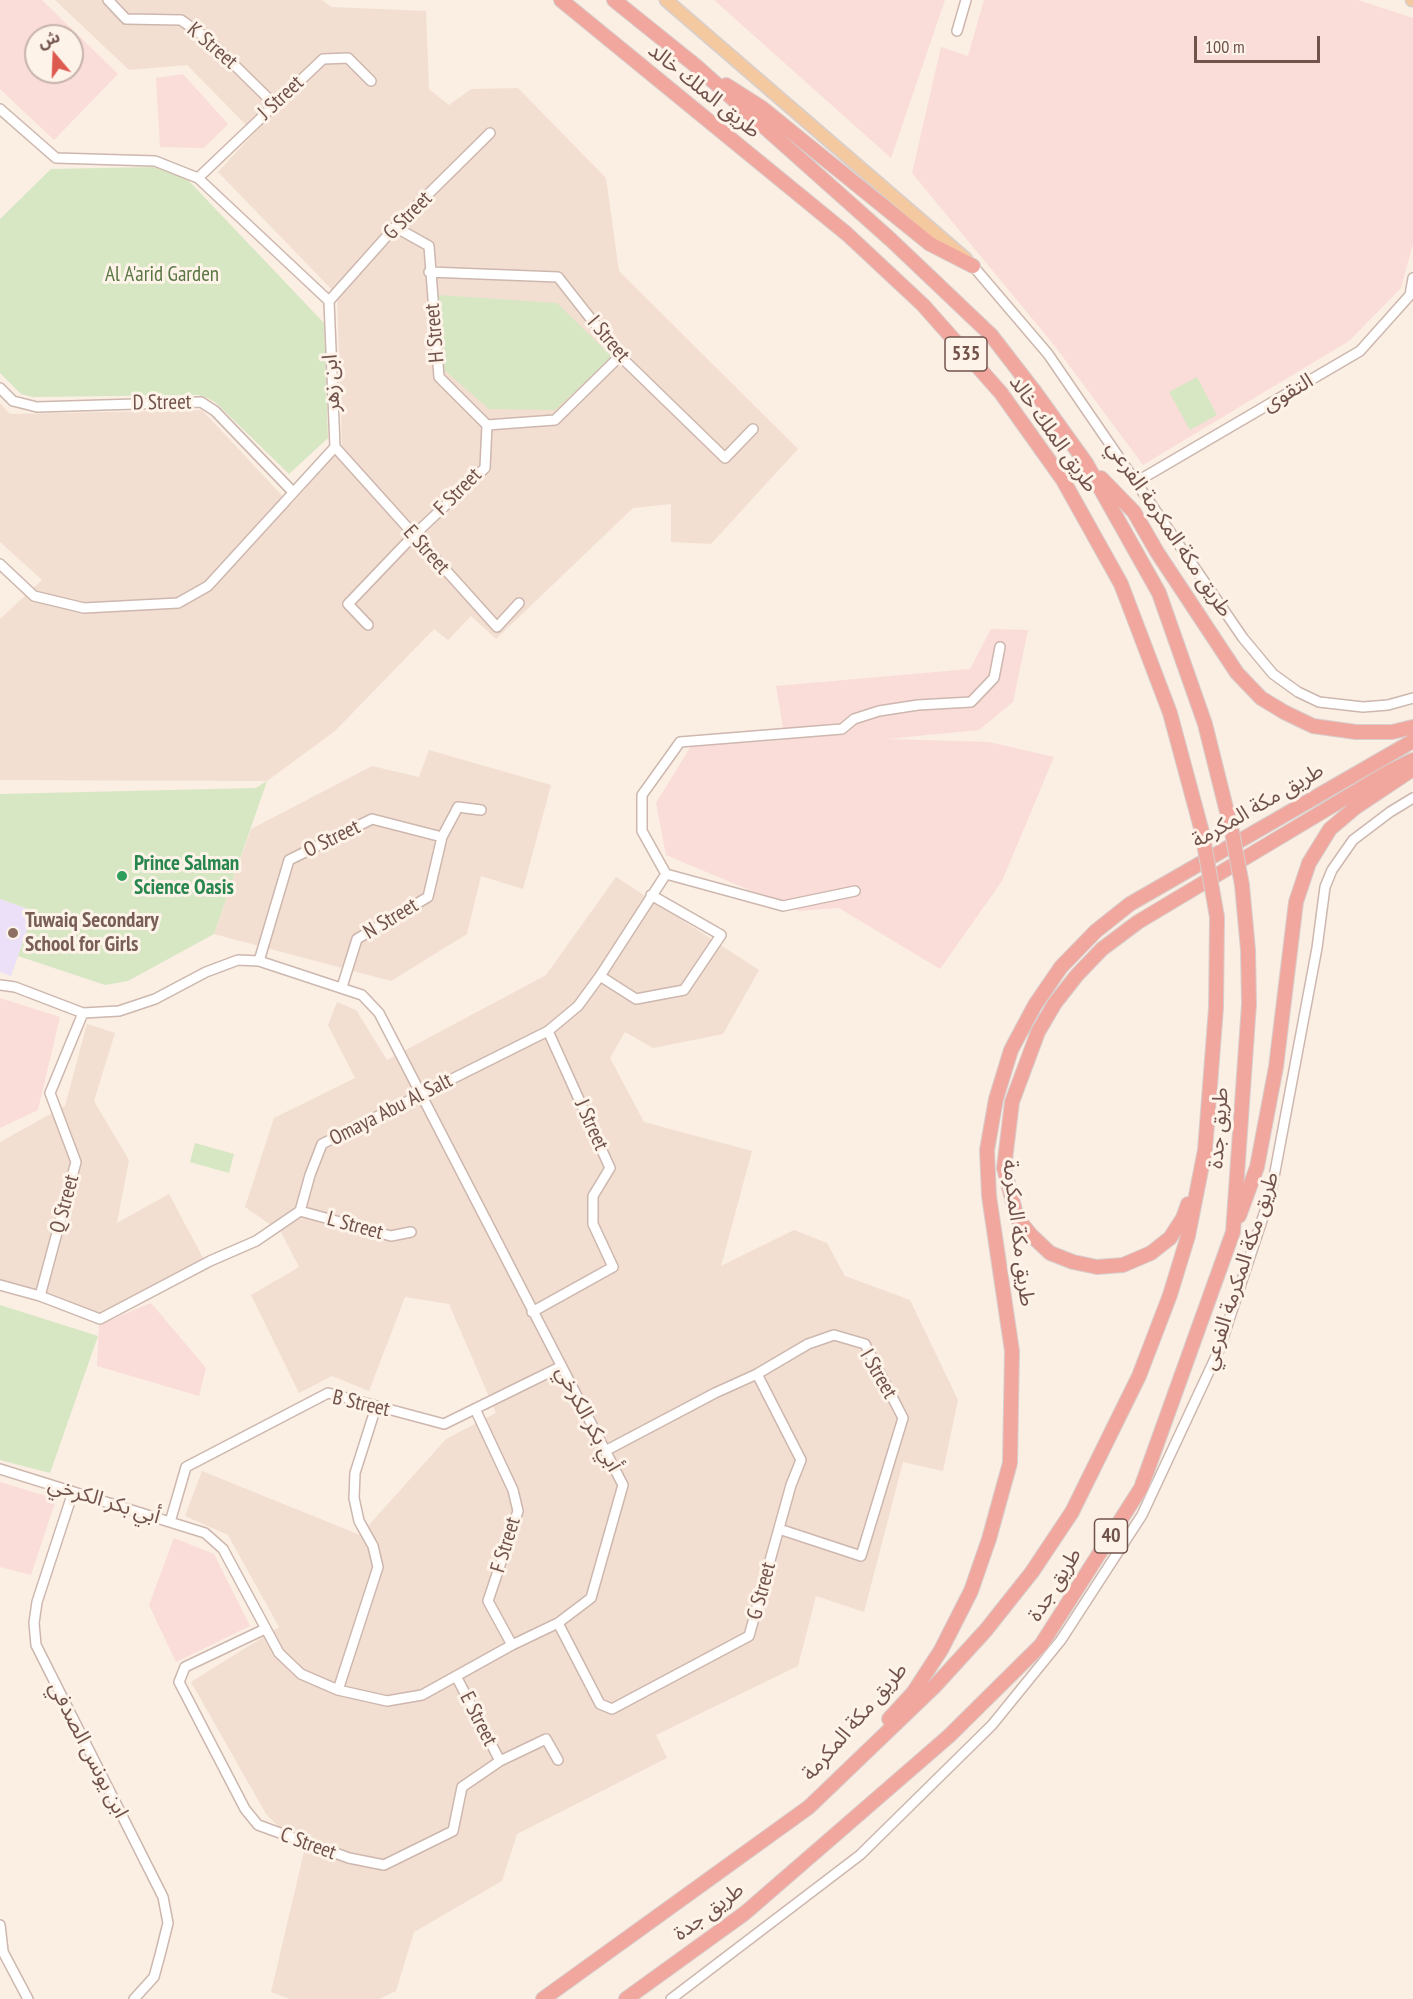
<!DOCTYPE html>
<meta charset="utf-8">
<style>
body{margin:0}
#map{position:relative;width:1413px;height:1999px;overflow:hidden;background:#fbeee3;font-family:"PT Sans Narrow","Noto Sans Arabic",sans-serif}
canvas{display:block}
.north{position:absolute;left:24px;top:24px;width:60px;height:60px;box-sizing:border-box;background:#fef3e9;border:2px solid #c6b3aa;border-radius:50%;rotate:341deg;font-size:16px;font-weight:700;line-height:24px;text-align:center;color:#71534b}
.north::after{content:'';display:block;margin:auto;width:21px;height:27px;background:#dd5a50;clip-path:polygon(50% 0,100% 100%,50% 72%,0 100%)}
.scale{position:absolute;left:1194px;top:36px;width:126px;height:27px;box-sizing:border-box;border:3px solid #71534b;border-top:0;padding-left:8px;font-size:18px;line-height:21px;white-space:nowrap;color:#71534b;-webkit-text-stroke:4px #fef3e9;paint-order:stroke}
</style>
<div id="map">
<canvas width="1413" height="1999"></canvas>
<div class="north">ش</div>
<div class="scale">100 m</div>
</div>
<script>
const c = document.querySelector('canvas').getContext('2d');
c.lineJoin = 'round';
function fillPath(path, color) { c.fillStyle = color; c.fill(path, 'evenodd'); }
const toPath = rows => new Path2D(rows.map(r => 'M' + r).join(''));
function trace(path, color, width, dash) { c.strokeStyle = color; c.lineWidth = width; c.lineCap = dash ? 'butt' : 'round'; c.setLineDash(dash || []); c.stroke(path); }
function label(font, color, halo, rows, align = 'center') {
  c.font = font + ' "PT Sans Narrow","Noto Sans Arabic",sans-serif'; c.lineWidth = 6; c.setLineDash([]); c.textBaseline = 'middle'; c.strokeStyle = halo; c.fillStyle = color; for (const [text, x, y, turn = 0] of rows) {
    c.save(); c.translate(x, y); c.rotate((+turn || 0) * Math.PI / 180); c.textAlign = isNaN(turn) ? turn : align; if (halo) c.strokeText(text, 0, 0); c.fillText(text, 0, 0); c.restore();
  }
}
const residential = toPath([
 [55,0,322,0,331,7,426,11,429,89,449,105,471,89,518,88,606,178,619,271,798,449,711,544,671,542,671,504,633,508,496,639,471,616,448,640,434,629,335,731,267,781,0,780,0,619,42,580,0,542,0,403,10,414,202,410,291,505,342,447,337,295,218,172,254,133,187,65,129,70],
 [429,750,551,785,523,889,481,876,467,934,391,981,214,934,251,829,372,766,419,777],
 [616,877,759,970,723,1034,653,1048,625,1032,610,1058,644,1122,752,1151,721,1266,794,1230,827,1243,845,1276,910,1300,958,1400,943,1471,903,1462,864,1612,816,1596,798,1666,656,1735,667,1758,517,1834,502,1881,414,1932,396,1991,379,1999,290,1999,271,1992,304,1852,266,1814,191,1682,279,1627,228,1535,185,1516,202,1471,360,1535,446,1439,496,1413,449,1304,405,1297,369,1391,332,1376,299,1393,251,1295,299,1267,281,1232,245,1207,274,1118,355,1078,328,1025,337,1002,356,1010,387,1060,546,975],
 [87,1024,115,1033,94,1101,129,1160,117,1223,169,1194,209,1269,105,1319,0,1288,0,1142,65,1106]
]);
const commercial = toPath([
 [0,0,42,0,118,74,54,140,0,89],
 [36,36,72,36,72,72,36,72],
 [714,0,945,0,891,158],
 [984,0,1358,0,1413,18,1413,244,1401,288,1349,341,1143,465,1054,345,912,173,941,47,968,56],
 [183,74,228,124,204,148,160,147,156,78],
 [991,629,1028,630,1013,702,979,730,887,739,989,742,1054,757,1002,881,940,969,839,908,799,911,666,855,656,803,691,746,785,740,776,686,970,669],
 [0,998,60,1017,38,1110,0,1128],
 [151,1303,206,1368,199,1396,97,1366,99,1325],
 [0,1482,56,1499,31,1575,0,1567],
 [174,1538,214,1554,250,1626,176,1662,149,1605]
]);
const education = toPath([
 [0,899,34,911,11,976,0,972]
]);
const green = toPath([
 [154,167,187,179,324,323,328,438,289,474,215,402,207,398,198,395,33,397,21,394,0,373,0,219,51,169],
 [437,295,557,303,612,357,555,410,489,409,442,368],
 [1197,377,1217,415,1190,430,1169,392],
 [267,781,214,934,128,981,105,985,18,956,34,911,0,899,0,794,256,788],
 [195,1143,234,1154,229,1173,190,1162],
 [0,1305,98,1336,50,1473,0,1460]
]);
const minor = toPath([
 [108,0,126,19,181,20,208,39,274,104],
 [957,31,966,0],
 [0,109,56,158,155,161,198,178,329,301,335,447,208,586,178,603,84,608,34,596,0,564],
 [198,178,323,59,348,58,371,81],
 [395,227,429,246,439,377,487,425,555,420,620,356],
 [973,266,1048,354,1243,638,1273,674,1298,692,1319,702,1363,707,1388,705,1413,698],
 [429,272,558,277,620,356,725,458,753,429],
 [329,301,395,227,490,133],
 [0,388,13,401,37,407,201,402,215,411,293,492],
 [335,447,497,627,519,603],
 [1136,482,1360,351,1410,295,1413,278],
 [368,625,348,604,413,536,485,468,487,425],
 [855,891,783,906,666,874,642,831,642,795,680,742,842,729,854,719,879,711,918,705,971,702,994,678,1000,647],
 [259,961,289,860,372,819,442,837],
 [600,976,636,999,684,990,721,935,651,895],
 [0,985,15,987,83,1013,119,1011,155,999,206,972,238,960,259,961,362,995,379,1013,623,1485,591,1598,558,1623,512,1645,422,1695,387,1701,338,1690,301,1674,279,1653,223,1549,205,1533,0,1469],
 [342,987,357,939,428,897,442,837,458,807,481,810],
 [300,1211,391,1236,411,1232],
 [0,1285,40,1296,100,1319,210,1261,256,1241,300,1211,310,1175,322,1144,548,1031,578,1006,600,976,666,874],
 [40,1296,76,1162,50,1093,83,1013],
 [532,1312,613,1267,593,1224,593,1196,610,1168,548,1031],
 [476,1411,513,1490,518,1511,488,1601,512,1645],
 [607,1450,715,1393,757,1374,808,1344,834,1335,865,1344,903,1418,861,1556,779,1529],
 [73,1492,37,1602,34,1623,36,1645,163,1897,168,1923,160,1955,154,1977,134,1999],
 [170,1522,186,1467,328,1393,444,1424,560,1367],
 [558,1623,600,1704,612,1709,749,1636,791,1485,801,1460,757,1374],
 [265,1629,185,1667,179,1682,245,1809,258,1825,349,1858,384,1865,453,1831,462,1787,500,1761,546,1739,558,1760],
 [456,1676,500,1761],
 [338,1690,378,1567,373,1546,359,1521,354,1498,355,1473,376,1407],
 [0,1925,3,1951],
 [0,1946,28,1999],
 [671,1999,860,1855,992,1725,1061,1640,1142,1515,1219,1350,1271,1193,1317,948,1325,887,1332,870,1353,840,1390,812,1413,798]
]);
const major = toPath([
 [666,0,966,259],
 [1412,0,1413,0]
]);
const highway = toPath([
 [561,0,847,234,923,305,1001,393,1063,480,1121,584,1170,713,1202,832],
 [614,0,696,66,890,239,991,335,1035,392,1086,463,1159,593,1205,724,1232,832],
 [726,85,762,108,930,244,973,266],
 [1101,478,1134,512,1157,552,1237,673,1261,698,1284,712,1313,726,1356,732,1392,732,1413,727],
 [1188,1204,1183,1218,1170,1238,1151,1253,1123,1265,1097,1267,1073,1262,1050,1253,1031,1235,1017,1218,1004,1168,1012,1102,1038,1032,1055,1003,1077,975,1102,949,1138,922,1387,773,1413,760],
 [1239,1216,1257,1167,1276,1067,1296,902,1309,863,1330,829,1356,807,1413,769],
 [889,1719,913,1693,941,1650,971,1591,989,1539,1010,1463,1012,1351,989,1196,987,1150,996,1099,1011,1050,1035,1005,1061,967,1096,931,1130,904,1413,741],
 [543,1999,809,1807,934,1687,986,1630,1032,1572,1072,1512,1139,1376,1170,1295,1188,1236,1205,1150,1216,1008,1217,917],
 [626,1999,745,1913,949,1736,1041,1645,1141,1488,1233,1232,1249,1004,1248,950,1242,885]
]);
const highwayBridge = toPath([
 [1202,832,1217,917],
 [1232,832,1242,885]
]);
const markers = [
 [122,876,6,"#2e9e5b"],
 [13,933,6,"#8d6e63"]
];
const shields = [
 [966,354,42],
 [1111,1536,33]
];
const shieldNames = [
 ["535",966,354],
 ["40",1111,1536]
];
const streetNames = [
 ["K Street",212,46,41],
 ["طريق الملك خالد",704,91,39],
 ["J Street",281,98,-43],
 ["G Street",408,216,-45],
 ["H Street",435,333,-95],
 ["I Street",608,339,50],
 ["ابن زهر",332,383,-93],
 ["التقوى",1288,393,-30],
 ["D Street",162,403,-1],
 ["طريق الملك خالد",1053,434,55],
 ["F Street",458,492,-45],
 ["طريق مكة المكرمة الفرعي",1169,529,56],
 ["E Street",426,550,48],
 ["طريق مكة المكرمة",1258,806,-30],
 ["O Street",332,839,-26],
 ["N Street",391,919,-31],
 ["Omaya Abu Al Salt",391,1110,-27],
 ["J Street",591,1125,66],
 ["طريق جدة",1219,1128,-86],
 ["Q Street",65,1204,-75],
 ["L Street",355,1226,15],
 ["طريق مكة المكرمة",1018,1233,83],
 ["طريق مكة المكرمة الفرعي",1241,1271,-72],
 ["I Street",878,1374,60],
 ["B Street",361,1404,13],
 ["أبي بكر الكرخي",588,1419,62],
 ["أبي بكر الكرخي",104,1501,17],
 ["F Street",506,1545,-73],
 ["طريق جدة",1055,1585,-58],
 ["G Street",762,1591,-75],
 ["E Street",478,1719,63],
 ["طريق مكة المكرمة",855,1722,-49],
 ["ابن يونس الصدفي",88,1750,63],
 ["C Street",308,1844,20],
 ["طريق جدة",709,1912,-37]
];
const parkNames = [
 ["Al A'arid Garden",162,275]
];
const leisureNames = [
 ["Prince Salman",134,864],
 ["Science Oasis",134,888]
];
const educationNames = [
 ["Tuwaiq Secondary",25,921],
 ["School for Girls",25,945]
];
fillPath(residential, '#f2dfd2');
fillPath(commercial, '#faddd8');
fillPath(education, '#ebe0f7');
fillPath(green, '#d7e7c3');
trace(minor, '#cdb7ae', 12);
trace(major, '#d7cfcd', 15);
trace(highway, '#d7cfcd', 16);
trace(minor, '#fff', 9);
trace(major, '#f5c9a0', 12);
trace(highway, '#f1a79e', 14);
trace(highwayBridge, '#d7cfcd', 16, []);
trace(highwayBridge, '#f1a79e', 14);
for (const [x, y, r, color] of markers) { const dot = new Path2D(); dot.arc(x, y, r, 0, 2 * Math.PI); c.fillStyle = color; c.fill(dot); trace(dot, '#fef3e9', 2); }
for (const [x, y, w] of shields) { const box = new Path2D(); box.roundRect(x - w / 2, y - 17, w, 34, 4.5); c.fillStyle = '#fef3e9'; c.fill(box); trace(box, '#71534b', 1.5); }
label('bold 20px', '#71534b', null, shieldNames);
label('21px', '#71534b', '#fef3e9', streetNames);
label('21px', '#5a7644', '#fef3e9', parkNames);
label('bold 21px', '#27864d', '#fef3e9', leisureNames, 'left');
label('bold 21px', '#785e54', '#fef3e9', educationNames, 'left');
</script>
